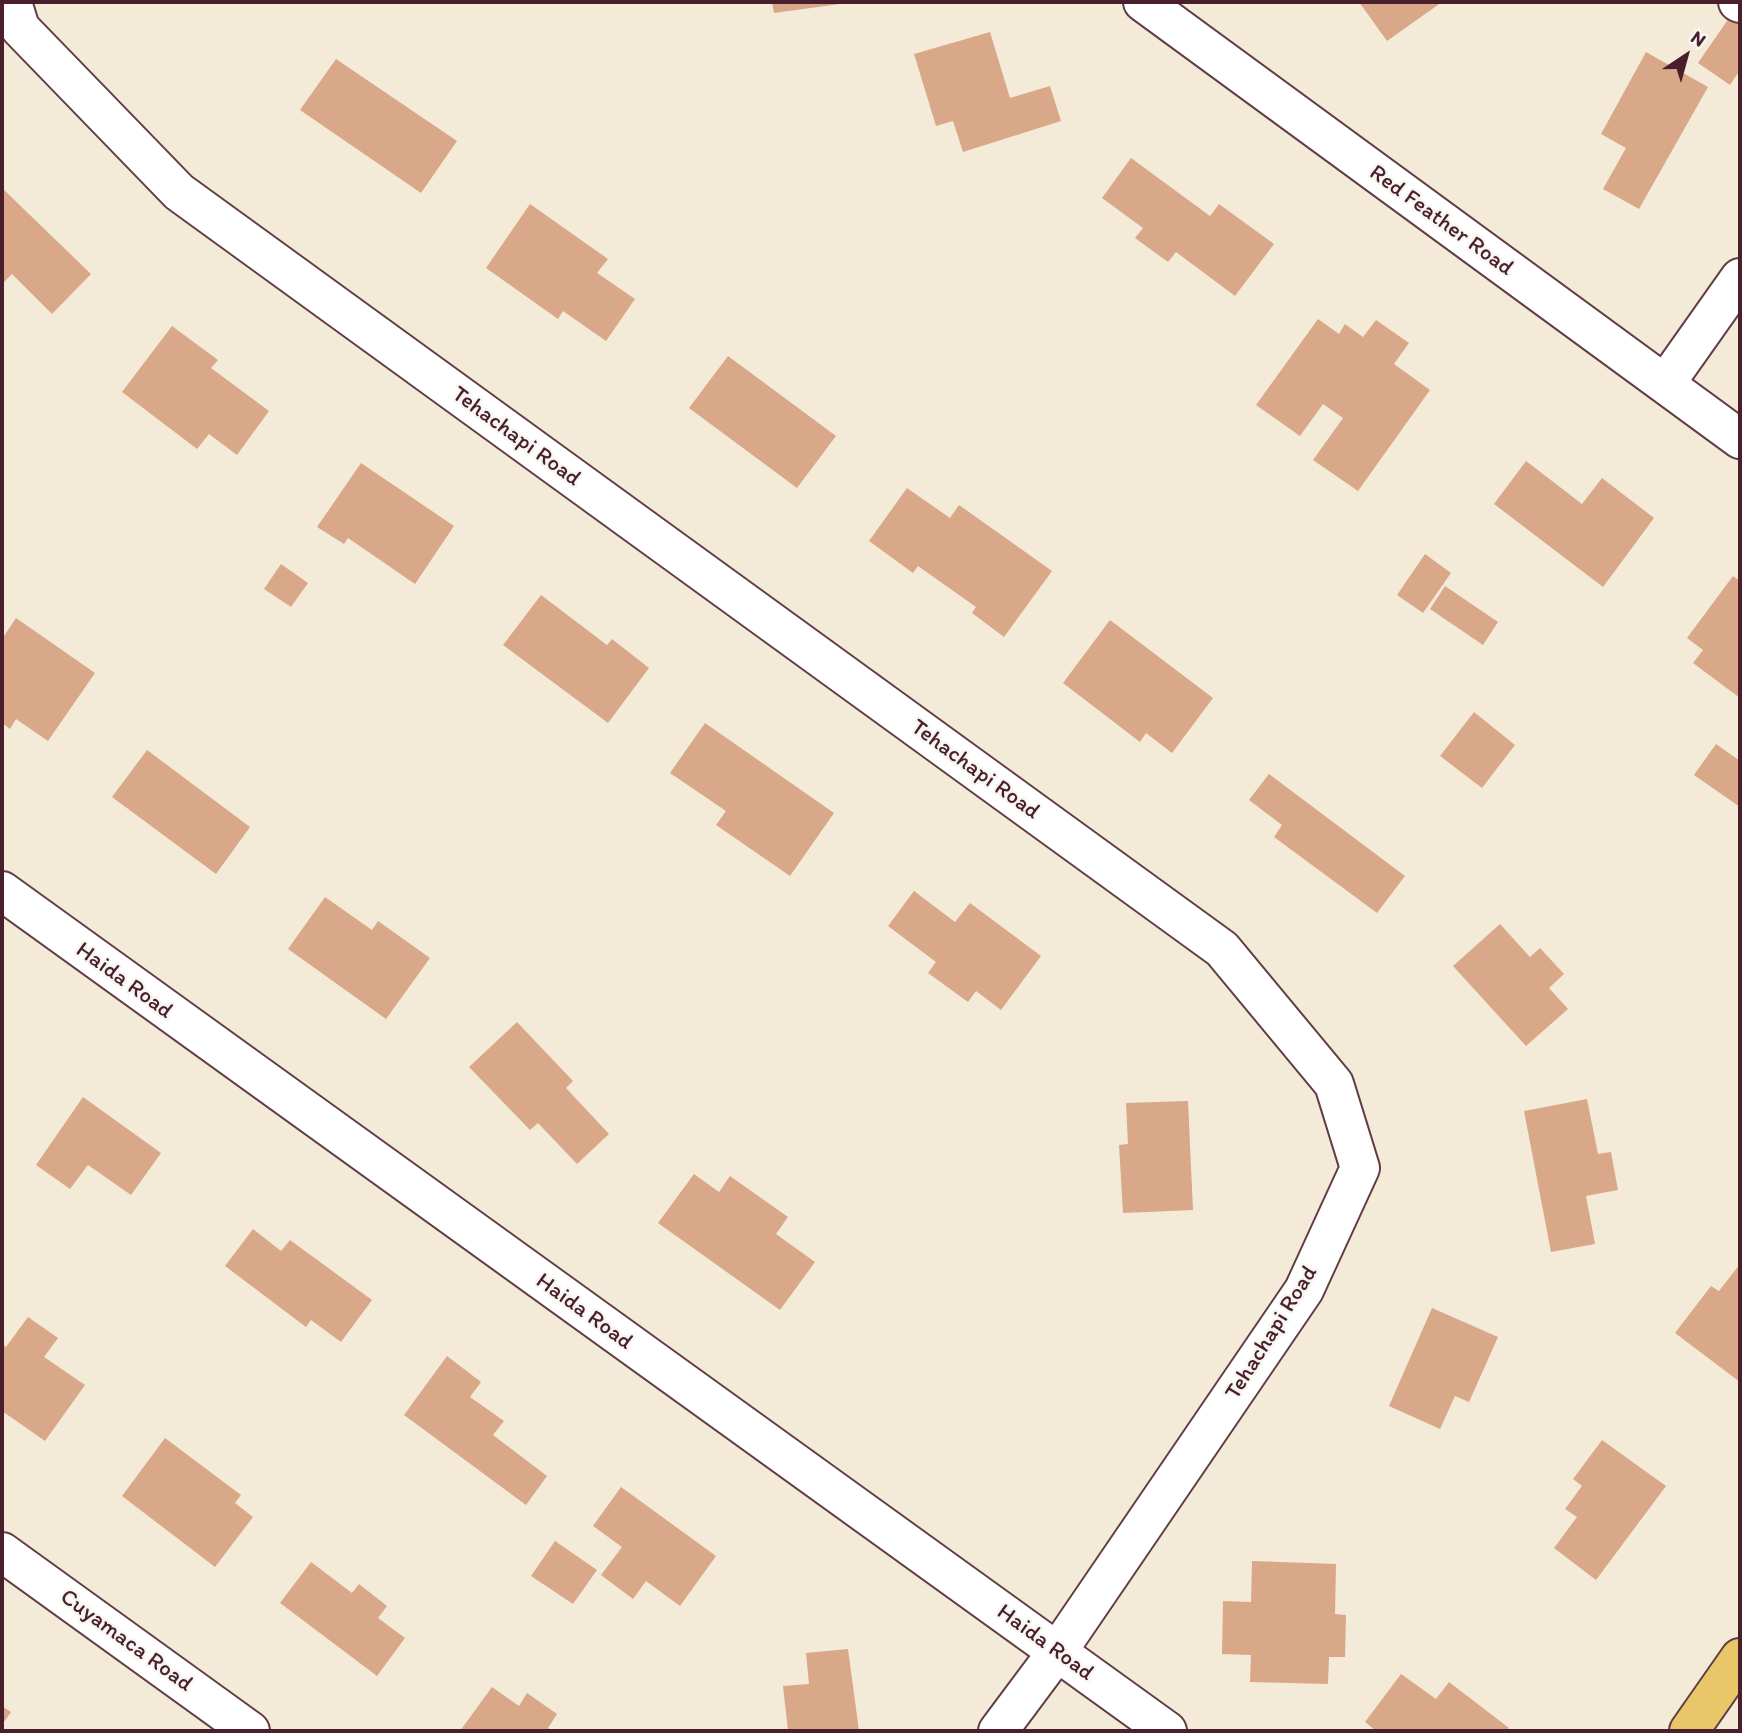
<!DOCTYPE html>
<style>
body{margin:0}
#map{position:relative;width:1742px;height:1733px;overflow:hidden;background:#f3ead8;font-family:Itim,sans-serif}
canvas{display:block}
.frame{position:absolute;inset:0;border:4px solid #4a1f2b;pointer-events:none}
.north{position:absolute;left:1651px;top:21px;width:70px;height:70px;-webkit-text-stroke:5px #f6f6f2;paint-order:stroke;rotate:36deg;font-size:19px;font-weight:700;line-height:28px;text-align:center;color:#4a1f2b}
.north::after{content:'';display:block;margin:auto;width:24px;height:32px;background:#4a1f2b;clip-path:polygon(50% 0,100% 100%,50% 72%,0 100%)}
</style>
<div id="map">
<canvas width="1742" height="1733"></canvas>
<div class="frame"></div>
<div class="north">N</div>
</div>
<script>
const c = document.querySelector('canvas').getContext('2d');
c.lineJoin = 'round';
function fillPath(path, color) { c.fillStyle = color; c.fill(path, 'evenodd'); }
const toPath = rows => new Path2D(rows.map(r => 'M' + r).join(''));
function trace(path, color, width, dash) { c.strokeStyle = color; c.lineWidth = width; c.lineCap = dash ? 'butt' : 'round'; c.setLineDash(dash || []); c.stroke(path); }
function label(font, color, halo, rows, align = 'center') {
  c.font = font + ' Itim,sans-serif'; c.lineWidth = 5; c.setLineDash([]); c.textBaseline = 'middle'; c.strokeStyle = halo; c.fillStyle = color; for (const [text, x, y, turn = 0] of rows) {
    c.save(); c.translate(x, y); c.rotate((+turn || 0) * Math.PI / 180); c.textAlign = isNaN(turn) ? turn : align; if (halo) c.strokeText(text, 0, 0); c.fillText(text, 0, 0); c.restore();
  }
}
const building = toPath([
 [772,2,847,2,847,3,774,13],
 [1359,2,1442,2,1387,41],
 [1729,18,1740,25,1740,70,1730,85,1698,63],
 [990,32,1010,98,1050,86,1061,121,963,152,953,121,936,126,914,54],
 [1646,52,1708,87,1639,209,1603,189,1626,148,1601,134],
 [336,59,457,141,421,193,300,110],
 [1131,158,1210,216,1219,204,1274,244,1235,296,1176,252,1168,262,1135,238,1143,228,1102,198],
 [2,188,91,274,52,314,12,274,2,284],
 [530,204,608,259,597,273,635,299,606,341,563,311,558,319,486,268],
 [1318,319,1339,334,1345,324,1363,337,1376,320,1409,343,1394,364,1430,390,1358,491,1313,460,1343,418,1323,404,1300,436,1256,405],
 [172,326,218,360,211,368,269,411,237,455,209,434,197,449,122,392],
 [728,356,836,436,797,488,689,408],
 [1526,461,1582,504,1602,478,1654,518,1603,587,1494,504],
 [361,463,454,526,415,584,348,538,344,544,317,527],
 [907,488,950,518,959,505,1052,571,1004,637,972,613,976,607,918,566,913,573,869,541],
 [1425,554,1451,573,1423,613,1397,595],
 [281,564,308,583,291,607,264,589],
 [1733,576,1740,581,1740,698,1693,663,1703,650,1687,638],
 [1445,586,1498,622,1483,645,1430,609],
 [541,595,607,645,612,639,649,668,608,723,503,645],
 [16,618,95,673,48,741,16,719,10,729,2,723,2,639],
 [1110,620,1213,698,1172,753,1146,733,1140,742,1063,683],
 [1474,712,1515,745,1482,788,1440,756],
 [705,723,834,813,790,876,716,825,726,811,670,773],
 [1716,744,1740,761,1740,807,1694,775],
 [147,750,250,827,216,874,112,797],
 [1269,774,1405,876,1377,913,1274,837,1282,825,1249,800],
 [914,891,955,922,970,903,1041,956,1001,1010,976,991,968,1002,928,973,936,962,888,926],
 [325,897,372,930,378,921,430,958,386,1019,288,949],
 [1500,924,1530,957,1540,948,1564,974,1549,988,1568,1009,1526,1046,1453,966],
 [517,1022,573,1081,566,1088,609,1134,577,1164,538,1123,530,1130,469,1067],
 [83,1097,161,1153,131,1195,88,1165,70,1189,36,1165],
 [1587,1099,1598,1154,1611,1152,1618,1190,1586,1196,1595,1244,1551,1252,1524,1111],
 [1188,1101,1193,1210,1123,1213,1119,1145,1128,1144,1126,1103],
 [694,1174,719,1192,730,1176,788,1217,776,1234,815,1262,780,1310,658,1223],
 [253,1229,281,1251,290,1240,372,1300,341,1342,311,1320,306,1327,225,1266],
 [1740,1264,1740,1382,1675,1333,1711,1286,1719,1291],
 [1432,1308,1498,1337,1469,1402,1455,1396,1440,1429,1389,1406],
 [28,1317,58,1338,44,1357,85,1385,45,1441,2,1411,2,1344,6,1347],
 [447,1356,481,1382,470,1397,504,1421,493,1435,547,1476,526,1505,404,1415],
 [165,1438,241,1495,235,1503,253,1517,215,1567,122,1496],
 [1602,1440,1666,1486,1596,1580,1554,1548,1577,1517,1565,1509,1582,1486,1573,1479],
 [621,1487,716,1556,680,1606,646,1581,633,1599,601,1575,622,1547,593,1526],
 [555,1541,597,1570,573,1604,531,1576],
 [1252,1561,1336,1564,1335,1614,1346,1615,1345,1657,1329,1657,1328,1684,1250,1682,1251,1655,1222,1654,1223,1601,1251,1602],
 [311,1562,352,1593,359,1584,387,1606,378,1618,405,1638,377,1676,280,1603],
 [848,1649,859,1731,788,1731,783,1686,809,1684,806,1653],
 [1401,1674,1436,1699,1449,1682,1509,1728,1506,1731,1376,1731,1365,1722],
 [492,1687,519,1706,527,1693,557,1714,548,1728,552,1731,460,1731],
 [2,1706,11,1712,2,1725]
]);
const minor = toPath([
 [12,2,20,28,179,192,1222,949,1334,1084,1360,1168,1304,1290,1057,1652,998,1731],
 [1143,2,1740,439],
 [1738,2,1740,3],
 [1665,384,1740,278],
 [2,891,1167,1731],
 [2,1552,250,1731]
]);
const major = toPath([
 [1689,1731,1740,1658]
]);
const streetNames = [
 ["Red Feather Road",1441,221,36],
 ["Tehachapi Road",516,437,36],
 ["Tehachapi Road",975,770,36],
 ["Haida Road",124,981,36],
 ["Haida Road",584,1312,36],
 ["Tehachapi Road",1272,1333,-58],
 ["Cuyamaca Road",126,1641,36],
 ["Haida Road",1045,1643,36]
];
fillPath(building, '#d9a889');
trace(minor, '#633d45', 42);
trace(major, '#633d45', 42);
trace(minor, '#fff', 38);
trace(major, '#e9c769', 38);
label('23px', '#4a1f2b', '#f6f6f2', streetNames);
</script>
